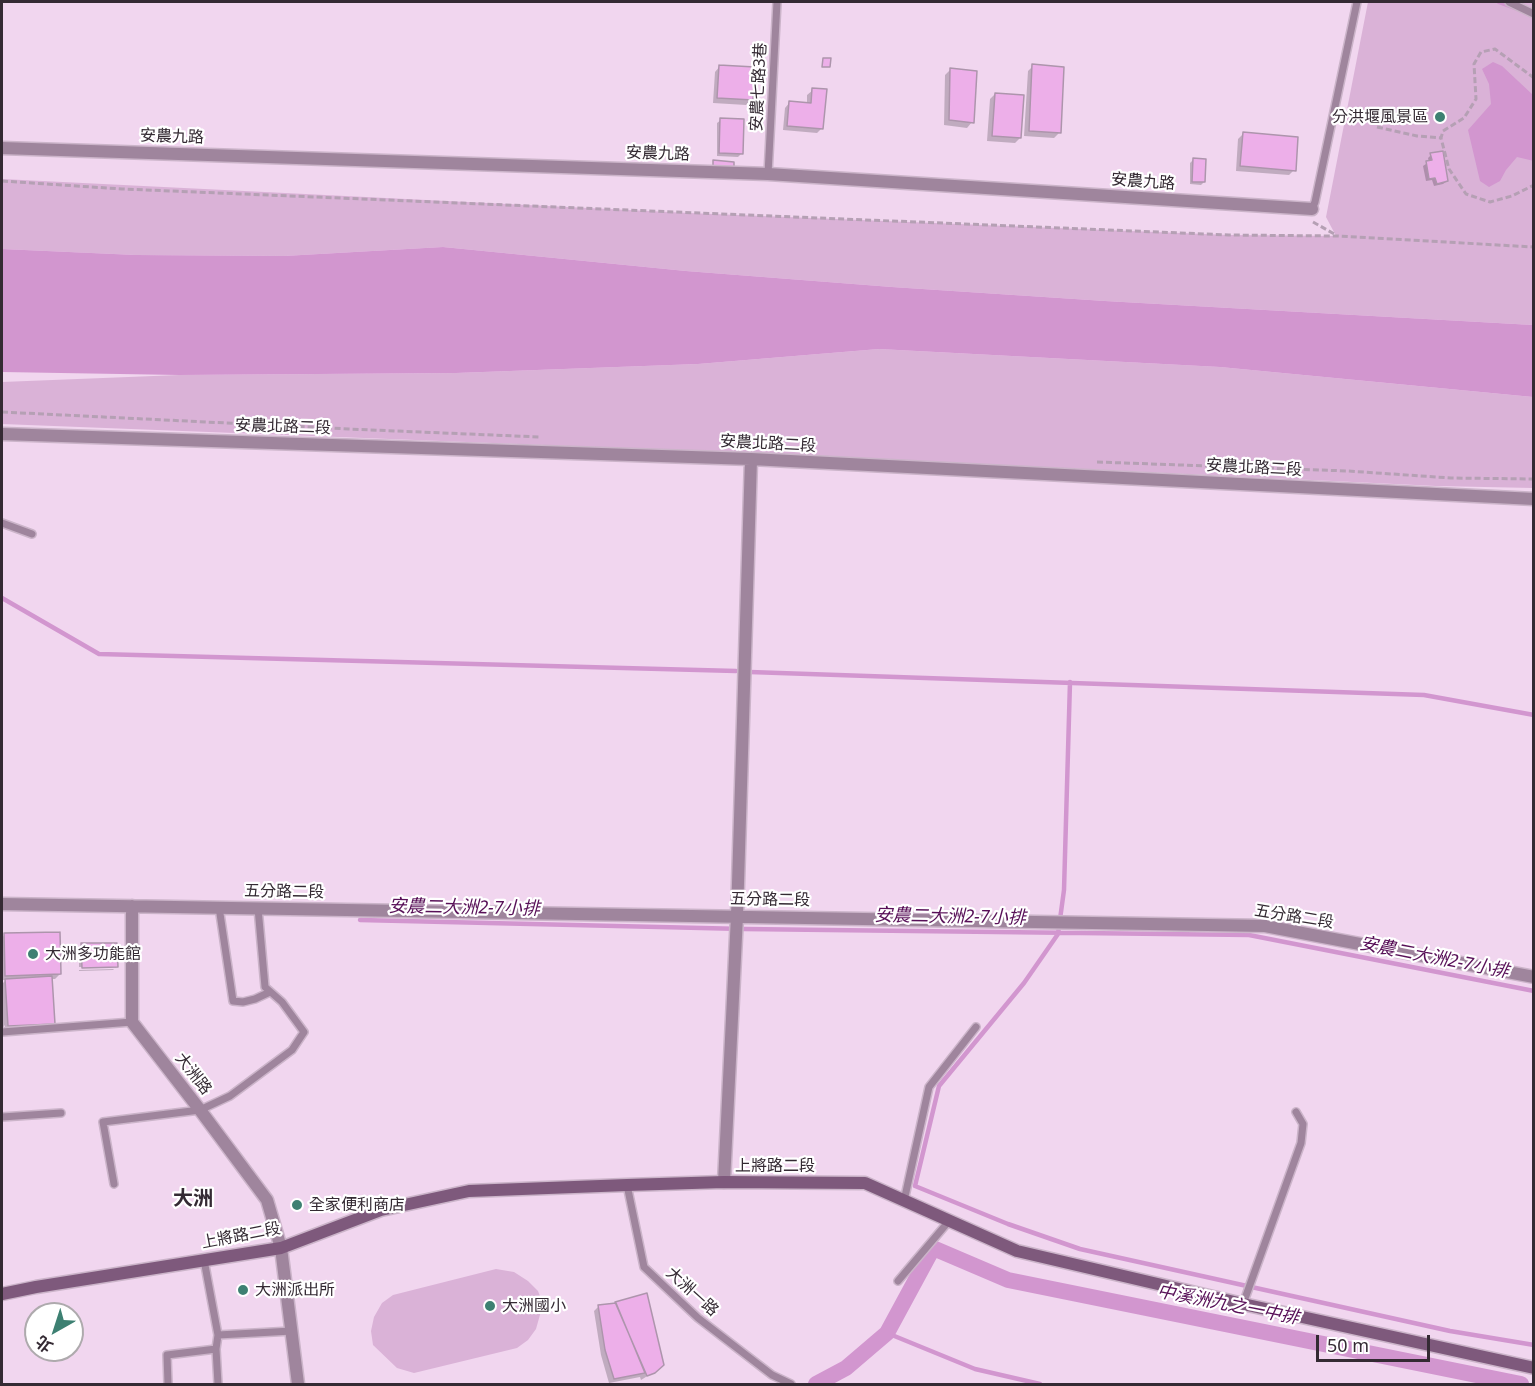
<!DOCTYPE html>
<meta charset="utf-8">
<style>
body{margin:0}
#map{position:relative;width:1535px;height:1386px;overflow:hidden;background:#f1d6ef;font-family:"Noto Sans","Noto Sans TC",sans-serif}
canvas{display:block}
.frame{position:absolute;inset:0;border:3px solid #342a33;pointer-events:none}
.north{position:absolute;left:24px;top:1302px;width:60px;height:60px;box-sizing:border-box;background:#fff;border:2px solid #aeaaad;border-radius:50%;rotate:219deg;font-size:16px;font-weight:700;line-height:24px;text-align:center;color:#342a33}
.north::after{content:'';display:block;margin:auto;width:21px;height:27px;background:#3d8072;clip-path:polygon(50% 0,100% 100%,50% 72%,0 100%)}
.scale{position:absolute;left:1316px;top:1335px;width:114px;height:27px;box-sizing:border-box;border:3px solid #342a33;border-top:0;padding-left:8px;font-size:18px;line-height:21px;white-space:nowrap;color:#342a33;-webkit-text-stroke:4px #fff;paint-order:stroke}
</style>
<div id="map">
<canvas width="1535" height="1386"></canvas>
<div class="frame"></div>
<div class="north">北</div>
<div class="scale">50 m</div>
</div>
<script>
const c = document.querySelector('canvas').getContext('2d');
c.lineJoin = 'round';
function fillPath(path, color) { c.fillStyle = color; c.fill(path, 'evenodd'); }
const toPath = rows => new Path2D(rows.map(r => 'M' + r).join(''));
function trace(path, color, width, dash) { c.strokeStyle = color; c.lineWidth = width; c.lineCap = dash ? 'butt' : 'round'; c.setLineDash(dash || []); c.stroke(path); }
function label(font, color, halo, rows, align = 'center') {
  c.font = font + ' "Noto Sans","Noto Sans TC",sans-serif'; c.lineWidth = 4.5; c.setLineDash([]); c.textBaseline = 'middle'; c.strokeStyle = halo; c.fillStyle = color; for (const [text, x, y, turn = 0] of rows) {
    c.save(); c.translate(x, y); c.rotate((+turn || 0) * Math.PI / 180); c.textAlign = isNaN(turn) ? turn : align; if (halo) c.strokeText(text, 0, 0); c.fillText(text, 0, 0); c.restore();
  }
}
const green = toPath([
 [1368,2,1533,2,1533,325,1105,301,892,287,686,271,443,247,284,256,136,255,2,249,2,179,689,213,1229,235,1336,236,1326,217],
 [879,349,1220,367,1533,397,1533,488,1436,486,751,453,2,424,2,382,179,375,456,373,698,364],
 [496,1269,514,1272,528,1281,538,1291,543,1304,536,1329,528,1340,517,1348,414,1373,397,1368,373,1345,371,1331,374,1317,382,1303,393,1295]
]);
const water = toPath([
 [1493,62,1502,66,1533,95,1534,161,1517,157,1506,170,1500,181,1489,187,1480,181,1468,130,1491,104,1489,84,1482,69],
 [443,247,686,271,892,287,1105,301,1533,325,1533,397,1220,367,879,349,698,364,456,373,179,375,2,372,2,249,136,255,284,256]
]);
const shadow = toPath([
 [720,66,751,100,746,105,713,103,715,72],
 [1033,66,1059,133,1054,138,1024,136,1028,71],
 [951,69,972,122,967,128,944,125,945,75],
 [813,90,822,128,817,133,783,130,785,108,790,102,807,104,807,95],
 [995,94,1020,138,1015,143,987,141,990,99],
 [721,120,742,153,738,157,717,156,717,123],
 [1243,134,1294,170,1289,175,1236,171,1238,139],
 [1431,155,1447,181,1443,184,1434,186,1432,180,1426,181,1423,166,1429,162,1428,158],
 [1193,160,1204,182,1201,185,1190,184,1190,163],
 [5,934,60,974,55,979,51,979,53,1023,50,1026,5,1029,5,1025,2,1029,2,984,6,980,2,980,2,938],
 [115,944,116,966,115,968,115,966,79,967,79,948,82,945],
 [114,969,113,970,79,971,79,970],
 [599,1306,662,1365,657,1370,641,1380,640,1377,609,1383,601,1355,594,1311]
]);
const stream = toPath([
 [1499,2,1515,8],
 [2,598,99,654,736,671],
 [750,672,1424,695,1534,715],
 [1070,682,1064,890,1058,934,1024,983,939,1086,915,1186,1008,1224,1080,1249,1450,1331,1534,1345],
 [360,920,744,929,1249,935,1534,991],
 [887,1333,975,1369,1040,1384]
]);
const canal = toPath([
 [816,1384,846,1368,887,1333,933,1248,1008,1280,1521,1384]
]);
const building = toPath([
 [823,58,831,58,830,67,822,67,823,58],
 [1032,64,1064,67,1061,133,1029,131,1032,64],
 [719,65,755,67,753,100,717,98,719,65],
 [950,68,977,71,974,123,949,120,950,68],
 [812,88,827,89,823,129,787,126,789,101,811,103,812,88],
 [995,93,1024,95,1021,138,992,136,995,93],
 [720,118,744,119,743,154,719,153,720,118],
 [1243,132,1298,137,1296,171,1240,166,1243,132],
 [1443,151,1448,181,1437,184,1435,178,1429,179,1426,161,1432,160,1430,153,1443,151],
 [1193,158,1206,159,1205,182,1192,182,1193,158],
 [713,160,734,162,734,172,713,168,713,160],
 [60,932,61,974,5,976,4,933,60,932],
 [81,943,117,943,118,967,82,968,81,943],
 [52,976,55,1024,8,1026,5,979,52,976],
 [647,1293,664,1365,655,1373,647,1376,615,1302,647,1293],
 [616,1303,645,1373,614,1379,605,1350,598,1305,616,1303]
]);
const path = toPath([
 [1534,78,1495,49,1481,52,1474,64,1476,99,1464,118,1443,131,1441,138,1449,169,1466,194,1490,202,1512,196,1534,185],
 [1377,127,1417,136,1441,138],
 [2,181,122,189,1229,235,1337,236,1534,247],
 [1313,222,1336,235],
 [2,412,349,429,539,437],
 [1097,462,1348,471,1451,478,1534,479]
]);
const service = toPath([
 [1509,2,1534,14],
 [768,174,777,2],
 [1312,209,1315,202,1357,2],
 [2,523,32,534],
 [219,907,233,1001,243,1002,255,999,270,992],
 [2,1032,132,1022],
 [2,1117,61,1113],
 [114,1184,103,1122,200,1110,230,1096,292,1050,304,1032,282,1002,265,987,258,908],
 [627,1185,644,1267,698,1318,772,1375,791,1384],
 [904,1201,929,1087,976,1027],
 [204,1260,218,1335,216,1349,218,1384],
 [898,1281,949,1221],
 [1243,1304,1301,1143,1303,1124,1296,1112],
 [218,1335,292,1331],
 [168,1384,167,1355,216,1349]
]);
const minor = toPath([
 [2,148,768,174,1312,209],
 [2,434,751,459,1534,499],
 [2,904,1265,926,1534,977],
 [132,906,132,1022,200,1110,267,1200,281,1248],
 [724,1182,737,916,751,459]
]);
const tertiary = toPath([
 [281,1248,298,1384]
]);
const secondary = toPath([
 [2,1294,36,1287,281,1248,381,1210,469,1191,627,1185,724,1182,865,1183,1017,1251,1243,1304,1534,1368]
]);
const markers = [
 [1440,117,6,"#3d8072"],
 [33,954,6,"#3d8072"],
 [297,1205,6,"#3d8072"],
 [243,1290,6,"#3d8072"],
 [490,1306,6,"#3d8072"]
];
const streetNames = [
 ["安農七路3巷",759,87,-87],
 ["安農九路",172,137,2],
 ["安農九路",658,154,2],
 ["安農九路",1143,182,4],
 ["安農北路二段",283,427,2],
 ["安農北路二段",768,444,3],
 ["安農北路二段",1254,468,3],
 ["五分路二段",284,892,1],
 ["五分路二段",770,900,1],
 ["五分路二段",1294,917,9],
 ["大洲路",193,1074,52],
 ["上將路二段",775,1166],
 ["上將路二段",241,1236,-11],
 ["大洲一路",692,1292,42]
];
const poiNames = [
 ["分洪堰風景區",1428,117,"right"],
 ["大洲多功能館",45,954],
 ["全家便利商店",309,1205],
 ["大洲派出所",255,1290],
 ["大洲國小",502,1306]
];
const waterNames = [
 ["安農二大洲2-7小排",464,908,1],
 ["安農二大洲2-7小排",950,917,1],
 ["安農二大洲2-7小排",1434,958,11],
 ["中溪洲九之一中排",1228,1305,11]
];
const quarterNames = [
 ["大洲",193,1199]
];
fillPath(green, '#dab2d7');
fillPath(water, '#d296cf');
fillPath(shadow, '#0003');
trace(stream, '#d296cf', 4.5);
trace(canal, '#d296cf', 16);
fillPath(building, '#edafe9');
trace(building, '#ad95ac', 1.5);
trace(service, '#cbb4c9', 10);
trace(minor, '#cbb4c9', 15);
trace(tertiary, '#cbb4c9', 15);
trace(secondary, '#cbb4c9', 15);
trace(path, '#b5a0b4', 3, [6, 3]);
trace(service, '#9f859d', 7);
trace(minor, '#9f859d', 12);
trace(tertiary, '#9f859d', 12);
trace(secondary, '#7e597c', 12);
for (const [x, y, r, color] of markers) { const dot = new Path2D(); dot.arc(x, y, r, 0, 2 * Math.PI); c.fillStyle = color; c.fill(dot); trace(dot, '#fff', 2); }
label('16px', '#342a33', '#fff', streetNames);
label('16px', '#342a33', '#fff', poiNames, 'left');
label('italic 18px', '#581058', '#fff', waterNames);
label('bold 20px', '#342a33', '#fff', quarterNames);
</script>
